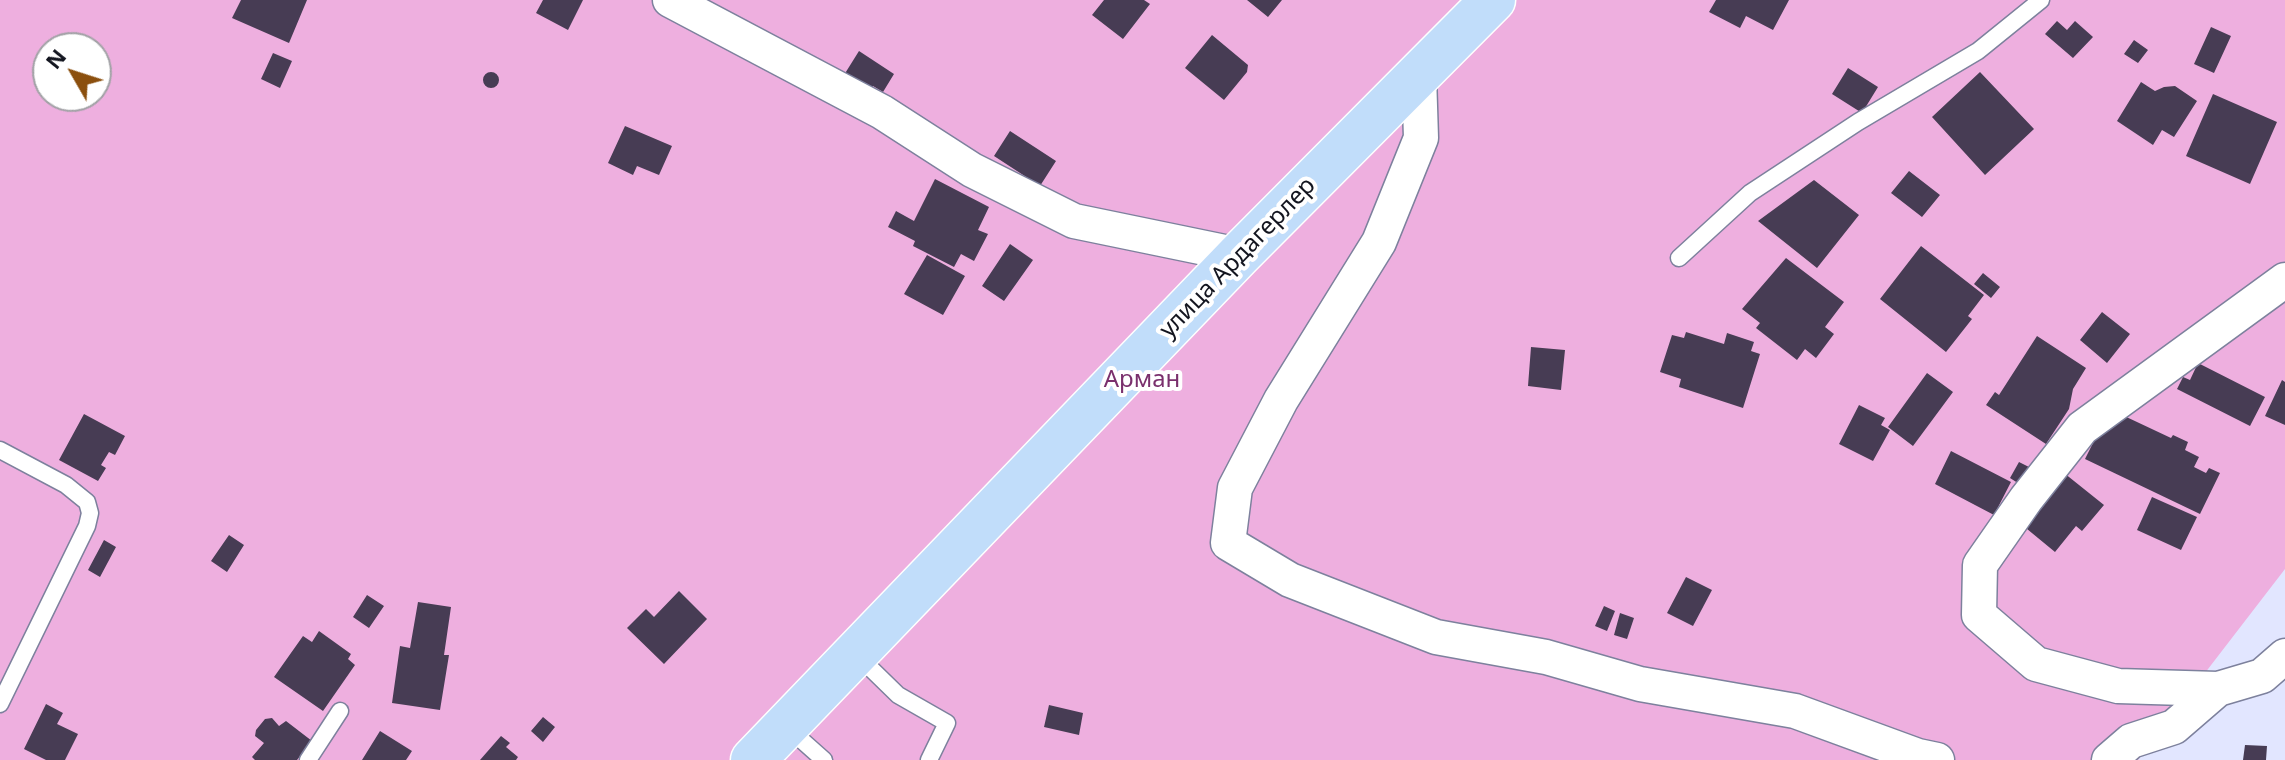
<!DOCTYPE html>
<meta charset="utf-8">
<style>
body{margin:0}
#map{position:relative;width:2285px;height:760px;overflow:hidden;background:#e2e6ff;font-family:"Noto Sans",sans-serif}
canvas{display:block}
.north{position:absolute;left:32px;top:32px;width:80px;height:80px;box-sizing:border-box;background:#fff;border:2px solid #a1a1a5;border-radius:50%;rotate:309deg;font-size:22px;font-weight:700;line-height:32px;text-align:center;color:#13151f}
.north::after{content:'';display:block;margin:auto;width:28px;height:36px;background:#8b4f0e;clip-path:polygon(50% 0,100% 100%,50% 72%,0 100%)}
</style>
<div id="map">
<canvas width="2285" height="760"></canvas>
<div class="north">N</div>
</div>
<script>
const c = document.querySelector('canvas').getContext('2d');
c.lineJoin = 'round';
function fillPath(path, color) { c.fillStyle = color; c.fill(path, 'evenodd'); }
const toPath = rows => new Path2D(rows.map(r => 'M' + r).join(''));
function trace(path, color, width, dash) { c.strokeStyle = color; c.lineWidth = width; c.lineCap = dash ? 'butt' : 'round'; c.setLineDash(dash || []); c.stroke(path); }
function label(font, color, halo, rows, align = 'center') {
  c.font = font + ' "Noto Sans",sans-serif'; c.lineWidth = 8; c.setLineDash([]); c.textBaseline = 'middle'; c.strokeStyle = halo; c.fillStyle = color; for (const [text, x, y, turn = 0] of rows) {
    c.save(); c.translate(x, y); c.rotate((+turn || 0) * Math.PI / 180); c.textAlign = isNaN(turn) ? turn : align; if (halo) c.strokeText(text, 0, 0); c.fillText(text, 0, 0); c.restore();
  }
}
const green = toPath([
 [0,0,2285,0,2285,569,2138,760,0,760],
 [48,48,96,48,96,96,48,96]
]);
const building = toPath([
 [241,0,307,0,289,43,232,18],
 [543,0,583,0,568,30,536,13],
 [1104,0,1144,0,1150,4,1123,39,1092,15],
 [1247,0,1282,0,1268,17],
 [1716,0,1789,0,1773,30,1746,16,1740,28,1709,12],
 [2057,21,2067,30,2075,21,2093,37,2073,58,2045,34],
 [2211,27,2231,36,2214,73,2194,64],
 [1212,35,1248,65,1247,72,1224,100,1185,68],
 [2134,40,2148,50,2138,63,2124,54],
 [859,51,894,74,883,92,873,86,870,92,844,75],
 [273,53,292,61,280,88,261,79],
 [1848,68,1878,87,1862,113,1832,94],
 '483 80a8 8 0 1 1 16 0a8 8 0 1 1-16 0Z',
 [1980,72,2034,129,1985,175,1932,117],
 [2141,82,2155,91,2164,87,2175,86,2197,101,2174,137,2162,130,2153,145,2117,121],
 [2213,94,2277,122,2250,184,2186,156],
 [625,126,672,146,659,175,637,166,633,175,608,163],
 [1010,131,1056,161,1040,186,994,156],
 [1909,171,1940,195,1922,217,1891,193],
 [935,179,989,207,978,230,988,234,974,261,961,254,954,267,913,246,915,241,888,227,896,211,914,221],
 [1814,180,1859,215,1817,268,1758,221],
 [1010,244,1033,260,1004,301,982,286],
 [1921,246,1984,295,1968,316,1972,319,1946,352,1880,299],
 [927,255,965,276,943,315,904,294],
 [1786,258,1844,302,1825,327,1834,334,1816,358,1805,349,1797,360,1756,328,1760,323,1742,309],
 [1983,273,2000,287,1991,298,1974,284],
 [2102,312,2130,334,2107,363,2080,340],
 [1686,332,1724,344,1727,333,1754,342,1751,351,1760,354,1743,408,1679,387,1681,379,1660,372,1672,335,1684,338],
 [2037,336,2086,368,2073,389,2069,409,2046,444,1986,405,1995,392,1999,395],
 [1531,347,1565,350,1561,390,1528,386],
 [2198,363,2265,397,2250,426,2177,389,2183,377,2190,380],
 [1927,373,1953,392,1913,446,1888,427],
 [2282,380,2285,382,2285,425,2265,416],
 [1859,405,1885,418,1881,425,1890,430,1873,461,1839,444],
 [84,414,125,436,115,455,109,452,101,465,106,468,98,481,59,460],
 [2120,414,2171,438,2173,435,2188,442,2185,450,2199,457,2194,467,2206,473,2209,468,2220,473,2200,514,2085,459,2100,429],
 [1951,451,2011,482,1994,515,1935,484],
 [2019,462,2031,468,2021,485,2010,478],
 [2064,473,2104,505,2082,531,2076,526,2055,552,2021,524],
 [2152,497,2197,517,2181,550,2137,530],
 [229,535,244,545,227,572,211,561],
 [104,540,116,547,100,577,88,570],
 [1686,577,1712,590,1693,626,1667,613],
 [679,591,707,619,664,664,627,628,646,609,654,617],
 [367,595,384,606,369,628,353,617],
 [418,602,451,607,444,655,449,655,440,710,392,703,400,646,410,648],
 [1604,606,1615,611,1607,631,1595,626],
 [1620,613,1634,618,1627,639,1614,635],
 [319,631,351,654,348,659,355,665,323,711,274,677,303,636,312,642],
 [46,704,63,713,57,724,78,734,65,760,46,760,24,749],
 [1049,705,1083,713,1079,735,1044,727],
 [543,717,555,727,543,742,531,731],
 [272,718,279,726,286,721,312,741,297,760,255,760,252,757,264,743,255,736,256,730,265,719],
 [380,731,412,751,406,760,362,760],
 [501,736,510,743,506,747,518,757,516,760,480,760],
 [2245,745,2267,746,2266,760,2243,760]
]);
const lane = toPath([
 [1679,258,1750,193,1858,122,1978,51,2041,0],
 [0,450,66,485,87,502,90,513,87,526,0,704],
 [858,656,898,695,947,723,929,760],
 [788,728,824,760],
 [308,760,340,711]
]);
const street = toPath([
 [670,0,882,112,972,170,1074,221,1239,255],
 [1419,75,1421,138,1379,242,1281,400,1235,488,1228,543,1290,580,1436,637,1546,657,1640,684,1795,711,1918,756,1937,760],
 [2285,280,2082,428,2026,499,1980,565,1979,615,2036,664,2118,686,2218,689,2262,676,2285,656],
 [2109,760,2131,741,2174,727,2218,689]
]);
const primary = toPath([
 [753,760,1239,255,1493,0]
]);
const streetNames = [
 ["улица Ардагерлер",1238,258,-46]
];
const parkNames = [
 ["Арман",1142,380]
];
fillPath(green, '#eeafdf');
fillPath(building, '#473c54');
trace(lane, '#7d819d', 19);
trace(street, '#7d819d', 37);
trace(primary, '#fff', 47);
trace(lane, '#fff', 16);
trace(street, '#fff', 34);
trace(primary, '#c1ddfa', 44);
label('24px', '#13151f', '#fff', streetNames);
label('24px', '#7a306d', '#fff', parkNames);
</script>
